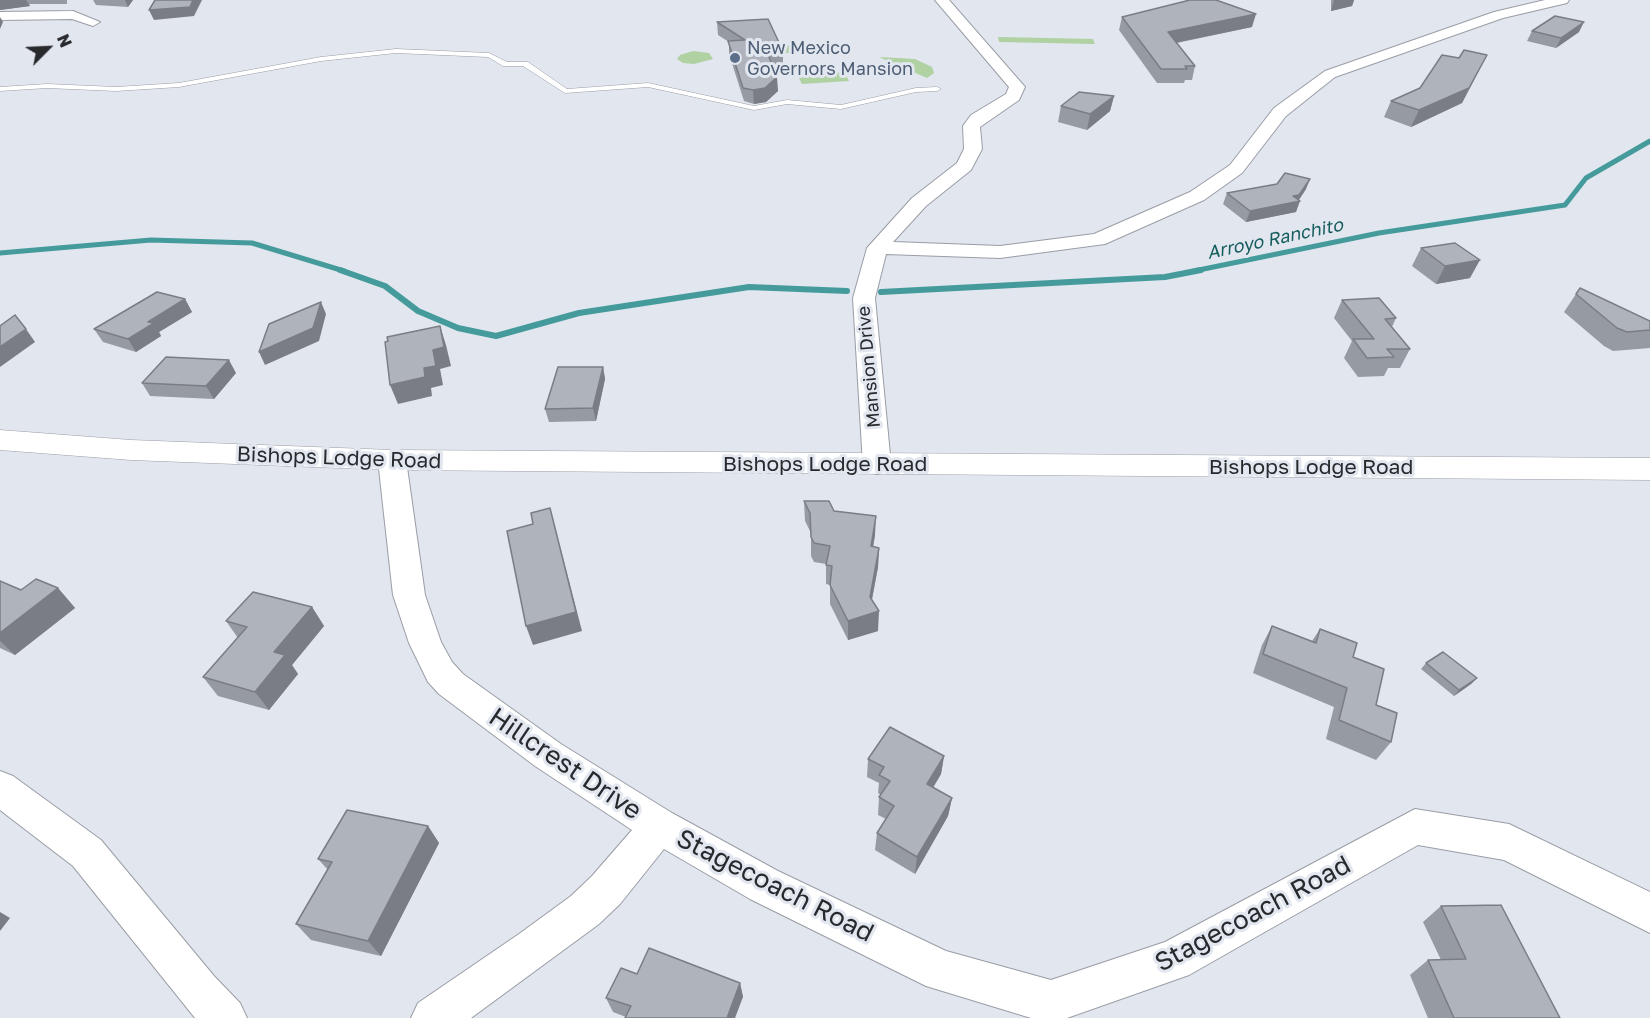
<!DOCTYPE html>
<style>
body{margin:0}
#map{position:relative;width:1650px;height:1018px;overflow:hidden;background:#e1e6ef;font-family:"Golos Text",sans-serif}
canvas{display:block}
.north{position:absolute;left:18px;top:18px;width:60px;height:60px;-webkit-text-stroke:4px #e1e6ef;paint-order:stroke;rotate:66deg;font-size:16px;font-weight:700;line-height:24px;text-align:center;color:#28292d}
.north::after{content:'';display:block;margin:auto;width:21px;height:27px;background:#28292d;clip-path:polygon(50% 0,100% 100%,50% 72%,0 100%)}
</style>
<div id="map">
<canvas width="1650" height="1018"></canvas>
<div class="north">N</div>
</div>
<script>
const c = document.querySelector('canvas').getContext('2d');
c.lineJoin = 'round';
function fillPath(path, color) { c.fillStyle = color; c.fill(path, 'evenodd'); }
const toPath = rows => new Path2D(rows.map(r => 'M' + r).join(''));
function trace(path, color, width, dash) { c.strokeStyle = color; c.lineWidth = width; c.lineCap = dash ? 'butt' : 'round'; c.setLineDash(dash || []); c.stroke(path); }
function label(font, color, halo, rows, align = 'center') {
  c.font = font + ' "Golos Text",sans-serif'; c.lineWidth = 6; c.setLineDash([]); c.textBaseline = 'middle'; c.strokeStyle = halo; c.fillStyle = color; for (const [text, x, y, turn = 0] of rows) {
    c.save(); c.translate(x, y); c.rotate((+turn || 0) * Math.PI / 180); c.textAlign = isNaN(turn) ? turn : align; if (halo) c.strokeText(text, 0, 0); c.fillText(text, 0, 0); c.restore();
  }
}
const green = toPath([
 [998,37,1093,39,1095,44,999,42],
 [810,42,828,47,821,51,798,53,782,53,780,49,785,46],
 [693,51,709,53,713,59,694,64,683,63,677,59,680,55],
 [879,57,915,59,932,67,934,73,927,78],
 [844,72,849,81,802,84,798,76]
]);
const streamFar1 = toPath([
 [0,253,151,240,252,243,344,271],
 [1194,271,1379,233,1565,205,1586,178,1650,141]
]);
const stream = toPath([
 [340,270,385,286,418,311,458,328,496,336,579,313,749,287,847,291],
 [881,292,1165,277,1201,270]
]);
const service = toPath([
 [396,49,489,53,507,62,528,62,567,89,648,83,754,106,787,100,841,105,916,88,937,87,941,89,937,91,916,92,841,109,787,104,754,110,648,87,565,93,523,66,503,66,488,57,396,53,321,61,179,87,116,91,47,88,0,91,0,87,47,84,116,87,179,83,321,57,396,49]
]);
const minor = toPath([
 [935,0,949,0,1025,87,1019,100,980,127,982,149,971,170,926,206,893,242,1000,246,1094,234,1190,192,1230,165,1274,108,1325,71,1494,12,1545,0,1569,0,1567,3,1503,18,1335,77,1286,116,1242,173,1204,200,1105,244,1000,258,886,254,875,298,891,465,887,471,877,474,867,471,863,465,853,298,867,248,912,198,957,163,964,149,963,126,971,115,1006,94,1009,87,935,0],
 [73,11,100,22,93,26,72,19,0,20,0,12,73,11],
 [392,451,402,454,406,460,425,595,441,642,452,662,463,674,561,744,672,813,778,871,946,951,1051,980,1165,942,1415,809,1509,824,1650,892,1650,933,1504,860,1418,845,1189,975,1067,1018,1031,1018,926,986,750,899,664,849,620,904,599,924,471,1018,411,1018,418,1003,519,934,571,896,592,876,632,830,535,766,439,694,428,682,409,643,393,595,378,460,382,454,392,451],
 [0,771,13,776,101,840,214,976,240,1003,247,1018,195,1018,73,866,0,810,0,771]
]);
const tertiary = toPath([
 [0,430,131,440,392,450,1650,458,1650,480,392,470,131,460,0,450,0,430]
]);
const wall = toPath([
 [0,0,67,0,67,4,29,4,30,6,0,10],
 [93,0,133,0,128,7,96,5],
 [1331,0,1354,0,1352,6,1331,11],
 [1122,17,1252,27,1177,43,1195,66,1192,80,1185,80,1184,83,1157,83,1119,30],
 [717,22,783,51,783,64,772,65,778,91,766,102,754,104,744,101,729,54,729,42,718,35],
 [1532,31,1579,32,1556,48,1527,41],
 [1487,55,1462,103,1411,127,1384,117,1391,101,1420,88,1459,58],
 [1114,96,1110,111,1087,130,1058,122,1061,106],
 [1306,189,1299,200,1296,212,1246,222,1223,204,1227,193],
 [1421,248,1470,278,1436,284,1412,266],
 [1580,288,1650,321,1650,348,1613,351,1604,346,1564,312],
 [185,299,192,312,159,332,161,336,136,352,103,342,94,329],
 [1342,300,1396,318,1392,327,1410,349,1400,368,1388,368,1384,376,1358,377,1344,358,1352,341,1334,318],
 [603,367,605,379,596,421,549,422,545,409],
 [236,373,214,399,150,396,142,383],
 [804,501,834,511,875,535,873,547,879,548,878,567,872,600,878,631,848,640,830,604,830,585,826,584,826,564,814,562,811,556,811,533,805,521],
 [0,581,21,590,58,588,75,608,15,655,0,648],
 [312,607,324,626,292,665,298,674,269,710,218,696,203,677,238,638,226,621],
 [1272,626,1312,641,1320,629,1353,657,1376,705,1391,742,1376,760,1326,739,1334,707,1253,673,1262,645],
 [1426,663,1477,678,1471,684,1454,696,1421,669],
 [944,756,941,774,933,788,952,798,948,816,915,874,875,850,877,833,886,819,878,815,879,797,881,795,878,793,879,783,867,777,868,759],
 [428,826,439,843,381,956,311,940,296,924,328,870,318,859],
 [1441,906,1560,1018,1428,1018,1410,975,1428,960,1441,960,1423,922],
 [637,974,740,983,743,997,626,1017,613,1012,606,998]
]);
const shadedWall = toPath([
 [0,0,26,0,30,6,0,10],
 [125,0,133,0,128,7],
 [193,0,202,0,194,16,154,20,149,10],
 [1334,0,1354,0,1352,6,1331,11],
 [1256,14,1252,27,1164,45,1168,32],
 [0,17,3,22,0,29],
 [1584,22,1579,32,1556,48,1561,38],
 [1487,55,1462,103,1411,127,1419,110],
 [777,77,778,91,766,102,754,104,753,90],
 [1114,96,1110,111,1087,130,1090,114],
 [1310,179,1306,189,1298,201,1300,201,1296,212,1246,222,1250,211,1293,196],
 [1480,260,1470,278,1436,284,1445,266],
 [185,299,192,312,159,332,161,336,136,352,128,339,148,322],
 [321,302,326,314,319,341,265,365,259,352],
 [440,326,446,345,451,366,440,369,443,385,431,388,432,396,398,404,390,385,424,368,433,350],
 [26,329,35,342,0,367,0,347],
 [229,360,236,373,214,399,206,386],
 [603,367,605,379,596,421,593,408],
 [550,508,582,631,533,645,526,626],
 [876,516,875,535,870,566,871,546],
 [879,548,878,567,869,614,879,611,878,631,848,640,848,621,870,597],
 [58,588,75,608,15,655,0,641,0,633],
 [312,607,324,626,292,665,298,674,269,710,255,692,274,652],
 [1477,678,1471,684,1454,696,1459,690],
 [944,756,941,774,924,802,927,784],
 [952,798,948,816,915,874,917,857],
 [428,826,439,843,381,956,368,941],
 [0,912,10,918,0,931],
 [740,983,743,997,735,1018,727,1018]
]);
const building = toPath([
 [155,0,193,0,190,7,149,10,155,0],
 [1190,0,1216,0,1256,14,1168,32,1195,66,1185,66,1187,69,1161,69,1122,17,1190,0],
 [1555,16,1584,22,1561,38,1532,31,1555,16],
 [768,19,783,51,767,52,777,77,765,88,753,90,743,88,728,41,745,40,717,22,768,19],
 [1464,50,1487,55,1469,88,1419,110,1391,101,1420,88,1442,55,1459,58,1464,50],
 [1079,92,1114,96,1090,114,1061,106,1079,92],
 [1285,173,1310,179,1299,195,1293,196,1300,201,1250,211,1227,193,1277,184,1285,173],
 [1455,243,1480,260,1445,266,1421,248,1455,243],
 [1580,288,1650,321,1650,330,1627,332,1617,328,1576,294,1580,288],
 [157,292,185,299,148,322,154,323,128,339,94,329,157,292],
 [1379,298,1396,318,1385,319,1410,349,1387,349,1394,357,1367,358,1353,339,1374,339,1342,300,1379,298],
 [321,302,313,328,259,352,269,324,321,302],
 [15,315,26,329,0,347,0,326,15,315],
 [440,326,444,347,433,350,436,366,424,368,425,377,390,385,385,342,388,341,387,337,440,326],
 [166,357,229,360,206,386,142,383,166,357],
 [558,367,603,367,593,408,545,409,558,367],
 [804,501,829,501,834,511,876,516,871,546,879,548,870,597,879,611,848,621,830,585,832,566,826,565,830,546,814,543,811,537,810,513,804,501],
 [550,508,576,612,526,626,507,531,533,524,531,513,550,508],
 [36,579,58,588,0,633,0,581,21,590,36,579],
 [253,592,312,607,274,652,285,655,255,692,203,677,247,627,226,621,253,592],
 [1272,626,1316,643,1320,629,1357,643,1353,657,1384,669,1376,705,1397,713,1391,742,1339,720,1347,688,1263,654,1272,626],
 [1443,652,1477,678,1459,690,1426,663,1443,652],
 [890,727,944,756,927,784,952,798,917,857,877,833,894,806,879,797,890,781,879,775,884,767,868,759,890,727],
 [347,810,428,826,368,941,296,924,332,862,318,859,347,810],
 [1501,905,1560,1018,1454,1018,1428,960,1466,959,1441,906,1501,905],
 [649,948,740,983,727,1018,625,1018,631,1006,606,998,621,968,637,974,649,948]
]);
const markers = [
 [735,58,6,"#5c6f8a"]
];
const farServicenames = [
 ["New Mexico",747,48],
 ["Governors Mansion",747,69]
];
const farWaternames = [
 ["Arroyo Ranchito",1275,239,-12]
];
const farStreetnames = [
 ["Mansion Drive",869,367,-95]
];
const streetNames = [
 ["Bishops Lodge Road",339,458,2],
 ["Bishops Lodge Road",825,464],
 ["Bishops Lodge Road",1311,467]
];
const nearStreetnames = [
 ["Hillcrest Drive",565,764,34],
 ["Stagecoach Road",775,886,27],
 ["Stagecoach Road",1253,914,-28]
];
fillPath(green, '#b0d1a1');
trace(streamFar1, '#459b9b', 5);
trace(stream, '#459b9b', 6);
trace(service, '#999da5', 1);
trace(minor, '#999da5', 2);
trace(tertiary, '#999da5', 1);
fillPath(service, '#fff');
fillPath(minor, '#fff');
fillPath(tertiary, '#fff');
fillPath(wall, '#969aa2');
fillPath(shadedWall, '#7a7d84');
fillPath(building, '#afb3bc');
trace(building, '#7a7d84', 1.5);
for (const [x, y, r, color] of markers) { const dot = new Path2D(); dot.arc(x, y, r, 0, 2 * Math.PI); c.fillStyle = color; c.fill(dot); trace(dot, '#e1e6ef', 2); }
label('18px', '#4e5e75', '#e1e6ef', farServicenames, 'left');
label('italic 18px', '#165d5e', '#e1e6ef', farWaternames);
label('18px', '#28292d', '#e1e6ef', farStreetnames);
label('21px', '#28292d', '#e1e6ef', streetNames);
label('26px', '#28292d', '#e1e6ef', nearStreetnames);
</script>
